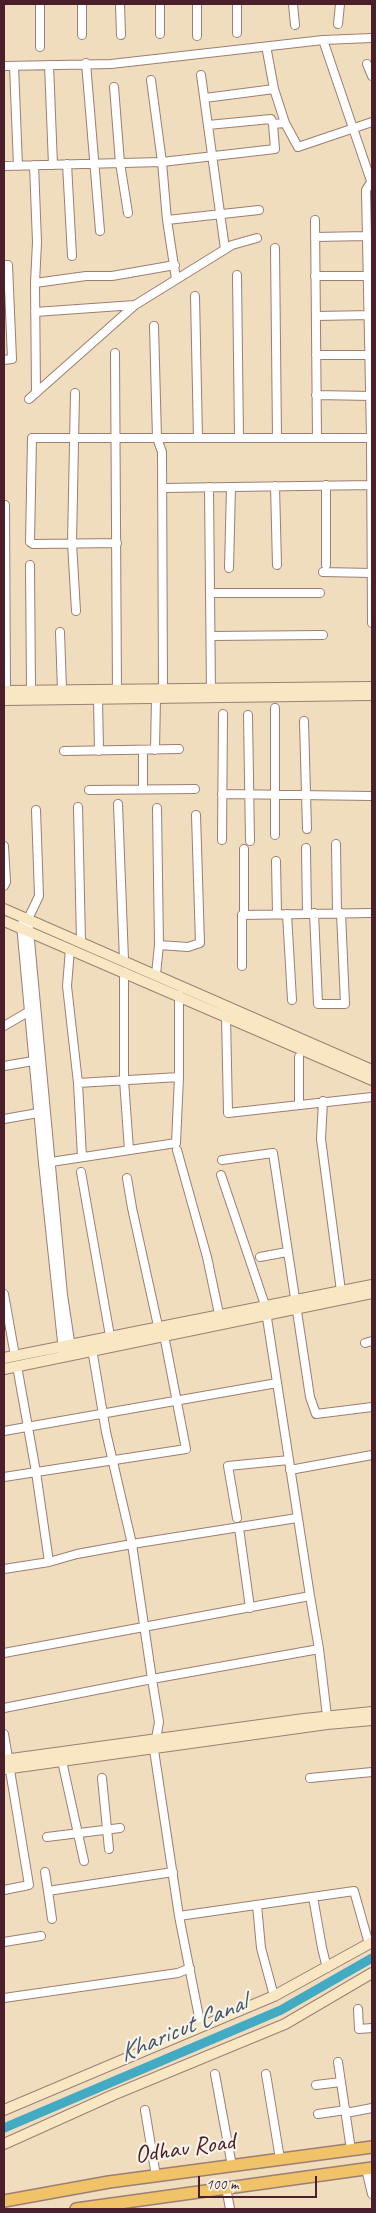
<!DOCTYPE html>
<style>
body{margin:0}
#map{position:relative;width:376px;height:2213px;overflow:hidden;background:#f0ddbd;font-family:Caveat,sans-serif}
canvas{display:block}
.frame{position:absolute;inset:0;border:5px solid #4a1f2b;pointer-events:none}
.scale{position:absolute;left:198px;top:2176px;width:119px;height:22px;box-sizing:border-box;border:2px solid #4a1f2b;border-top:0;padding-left:6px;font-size:15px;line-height:18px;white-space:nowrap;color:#4a1f2b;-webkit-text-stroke:4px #f7f3e8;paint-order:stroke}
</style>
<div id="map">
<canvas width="376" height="2213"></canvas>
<div class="frame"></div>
<div class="scale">100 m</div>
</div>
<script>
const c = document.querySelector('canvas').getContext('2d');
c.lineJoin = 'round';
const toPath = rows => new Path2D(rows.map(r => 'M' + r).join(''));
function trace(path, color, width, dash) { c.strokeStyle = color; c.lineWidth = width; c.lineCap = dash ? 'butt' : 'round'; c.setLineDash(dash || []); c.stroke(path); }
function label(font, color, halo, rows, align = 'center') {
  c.font = font + ' Caveat,sans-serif'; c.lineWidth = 4.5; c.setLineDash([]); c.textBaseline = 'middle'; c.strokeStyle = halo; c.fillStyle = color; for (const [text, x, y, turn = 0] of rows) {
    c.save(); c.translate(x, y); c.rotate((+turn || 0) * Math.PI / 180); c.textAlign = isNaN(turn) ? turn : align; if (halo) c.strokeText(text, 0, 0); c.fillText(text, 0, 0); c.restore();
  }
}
const canal = toPath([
 [4,2128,281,2010,372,1958]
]);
const street = toPath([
 [82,4,82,35],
 [120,4,121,35],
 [160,4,160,34],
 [197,4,197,36],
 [237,4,237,33],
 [293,4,295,25],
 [338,24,340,4],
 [323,40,372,184],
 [40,47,40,4],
 [267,51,274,89,285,123],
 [86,63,100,231],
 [367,64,372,76],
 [49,65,53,165],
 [4,66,111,64,323,40,372,38],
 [14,66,18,166],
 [201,75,225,249],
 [151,80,162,162,167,220,176,279],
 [114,87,120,163,128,213],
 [205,98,274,89],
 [208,125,271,119,273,124],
 [67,164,72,256],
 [34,165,37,242,35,283,36,393],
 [4,166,162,162,275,149,273,124,285,123,298,147,372,122],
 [371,182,366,190,371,438,372,623],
 [167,220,259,210],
 [315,220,317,438],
 [315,237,367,236],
 [275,248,277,438],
 [4,265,8,265,12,359,4,360],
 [237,275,239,438],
 [315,276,372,276],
 [35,283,86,276,112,276,175,265],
 [195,296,198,438],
 [35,312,135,305],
 [316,316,372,315],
 [154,326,157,438,162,452,163,692],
 [115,353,117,694],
 [316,355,369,355],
 [75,393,72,543,76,611],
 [316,395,372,396],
 [29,399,135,305,232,245,257,238],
 [275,486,277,565],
 [209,487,211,694],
 [163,488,372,485],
 [5,505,6,695],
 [117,543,33,544,30,542,32,438,372,438],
 [30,565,31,690],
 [326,565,326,485],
 [229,568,231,487],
 [323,572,372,573],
 [210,593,320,593],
 [60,632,62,690],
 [211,636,323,635],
 [98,699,99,751],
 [275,708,275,835],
 [248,715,250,841],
 [304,721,307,829],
 [143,750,143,789],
 [155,750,156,698],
 [64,751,179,749],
 [89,790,195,789],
 [222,794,372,796],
 [118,804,124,960],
 [78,807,81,941],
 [36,810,39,896,28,919,63,1295,71,1348],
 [222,840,223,714],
 [336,844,337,913],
 [4,846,6,882,4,886],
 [306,848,307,913],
 [276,861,277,914],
 [314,913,318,1004,345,1004,341,913],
 [287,914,292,1000],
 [244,915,244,849],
 [21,925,43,1163,63,1351],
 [159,945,188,947,200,943,196,815],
 [70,949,67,986,78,1083],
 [242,966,242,915,372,913],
 [124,972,124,1080,129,1150],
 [156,974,159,945,157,808],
 [226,1016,228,1113,372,1097],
 [4,1026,28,1012],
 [299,1057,299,1105],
 [4,1066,33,1061],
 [323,1101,321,1139,341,1291],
 [4,1119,38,1113],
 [177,1150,207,1257,219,1314],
 [82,1157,78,1083,179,1077],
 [222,1160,273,1153,310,1397,316,1414,372,1407],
 [51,1162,176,1143,179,1077,179,995],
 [81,1172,110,1336],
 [221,1175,265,1305,310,1596],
 [127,1178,132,1208,158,1326],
 [260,1257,287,1252],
 [4,1294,15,1356],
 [365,1343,372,1341],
 [17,1366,36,1472,49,1562],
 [4,1431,277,1383],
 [290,1470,372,1455],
 [4,1477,186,1449,164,1335],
 [237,1518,228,1466,289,1460],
 [239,1528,250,1608],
 [4,1569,49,1562,77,1554,132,1544,297,1518],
 [4,1653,310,1596,319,1649,327,1716],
 [4,1708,152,1679,132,1544,106,1432,92,1349],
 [4,1734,29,1885,4,1890],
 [62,1761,84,1861],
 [102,1778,109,1849],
 [310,1778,372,1772],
 [47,1837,120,1828],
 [45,1872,48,1891,173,1872],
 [48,1891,52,1919],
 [313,1897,322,1948,327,1968],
 [257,1905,261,1948,274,1996],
 [179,1916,354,1891,369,1944],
 [4,1942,41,1936],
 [4,1998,178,1973,190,1968],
 [358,2009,359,2029,372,2028],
 [201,2027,179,1916,154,1750,159,1722,152,1679,319,1649],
 [338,2062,351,2150],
 [215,2074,232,2166],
 [266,2074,280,2159],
 [316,2085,341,2082],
 [145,2110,156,2176],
 [346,2113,372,2108],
 [318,2114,346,2110],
 [366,2169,372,2194],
 [226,2187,230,2209]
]);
const secondary = toPath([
 [4,691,370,687],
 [4,700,371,695],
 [4,909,372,1070],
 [4,921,372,1080],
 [4,1358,372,1285],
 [4,1369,372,1293],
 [4,1760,304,1719,372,1712],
 [4,1769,327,1724,372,1720],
 [4,2110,274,1996,372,1942],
 [4,2144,113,2095,285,2024,372,1973]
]);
const primary = toPath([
 [4,2201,109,2182,372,2147],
 [76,2209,372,2168]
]);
const streetNames = [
 ["Odhav Road",185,2149,-8]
];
const waterNames = [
 ["Kharicut Canal",183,2029,-23]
];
trace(canal, '#43aac3', 9);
trace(street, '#9d7e74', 10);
trace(secondary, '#9d7e74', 12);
trace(primary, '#9d7e74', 14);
trace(street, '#fff', 8);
trace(secondary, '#f9e7c3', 10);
trace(primary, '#f1c369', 11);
label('25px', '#4a1f2b', '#f7f3e8', streetNames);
label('italic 26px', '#475768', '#f7f3e8', waterNames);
</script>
